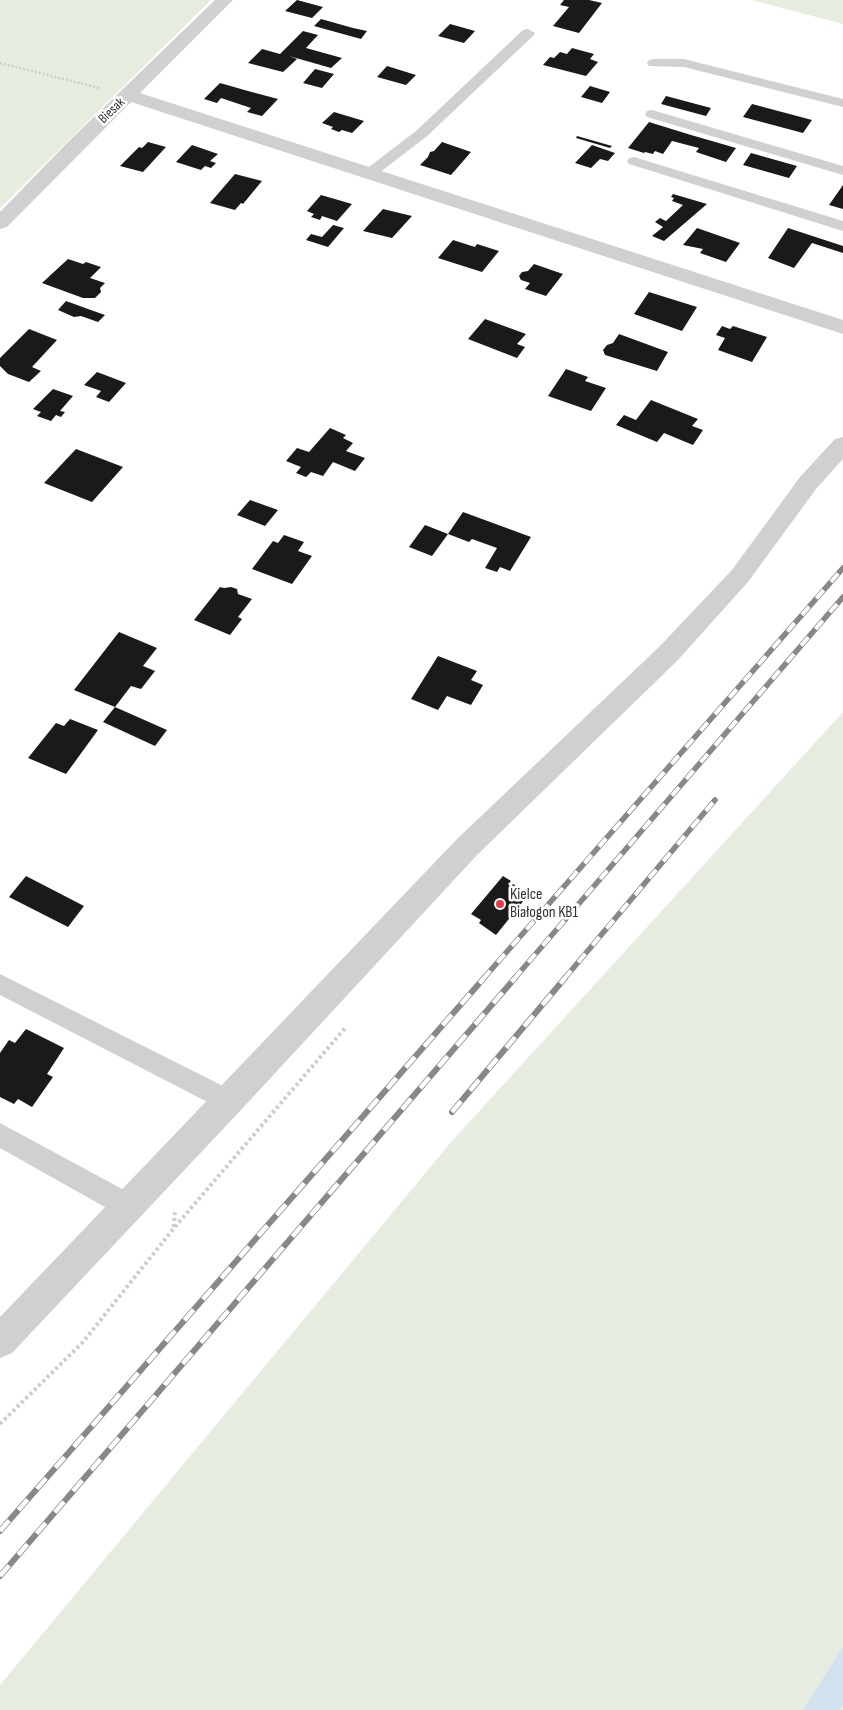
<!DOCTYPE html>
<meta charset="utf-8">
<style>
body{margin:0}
canvas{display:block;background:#fff}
</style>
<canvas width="843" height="1710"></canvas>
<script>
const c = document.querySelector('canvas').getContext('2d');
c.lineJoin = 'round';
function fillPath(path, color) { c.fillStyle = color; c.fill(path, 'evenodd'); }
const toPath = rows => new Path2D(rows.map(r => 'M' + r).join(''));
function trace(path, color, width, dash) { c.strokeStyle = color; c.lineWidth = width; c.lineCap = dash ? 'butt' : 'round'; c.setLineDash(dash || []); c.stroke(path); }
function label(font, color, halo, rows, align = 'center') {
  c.font = font + ' "Sofia Sans Condensed",sans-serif'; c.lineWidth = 5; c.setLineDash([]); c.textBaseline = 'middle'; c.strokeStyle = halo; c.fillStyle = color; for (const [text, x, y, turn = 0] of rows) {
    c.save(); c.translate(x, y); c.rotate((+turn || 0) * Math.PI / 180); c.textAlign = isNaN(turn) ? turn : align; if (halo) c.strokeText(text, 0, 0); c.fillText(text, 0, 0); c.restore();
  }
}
const green = toPath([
 [0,0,211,0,0,208],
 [752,0,843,0,843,24],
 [843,712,843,1710,0,1710,0,1685,452,1141]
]);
const water = toPath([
 [843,1647,843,1704,840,1710,803,1710]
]);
const building = toPath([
 [297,0,323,7,312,18,285,11],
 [564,0,589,0,602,3,579,33,553,26,569,7,560,5],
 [321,19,353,28,367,31,361,39,314,26],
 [450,24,468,29,475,31,464,43,438,36],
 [303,31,318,35,306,48,342,58,331,68,289,56,297,59,283,72,248,63,262,49,280,54],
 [572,48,594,54,590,59,598,62,586,76,543,65,550,57,554,58,560,52,567,54],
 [387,66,416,75,406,85,377,77],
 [315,69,334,74,322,88,303,83],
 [220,83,248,91,278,99,262,116,247,112,251,108,221,98,217,103,204,99],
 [590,86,610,92,602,103,581,97],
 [666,96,711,108,706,116,661,104],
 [752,104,812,120,803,133,743,117],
 [334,112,364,121,352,133,342,130,339,132,331,129,333,127,322,123],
 [649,122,691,135,736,148,726,162,696,152,699,148,672,141,663,154,655,151,653,154,645,152,644,153,628,148],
 [577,136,612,146,610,148,576,138],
 [148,142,166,147,143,172,120,166,139,147,142,148],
 [442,142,471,152,451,175,420,165,428,157,430,152,434,151],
 [192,145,218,154,210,161,216,163,211,168,205,166,201,170,176,162],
 [592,145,615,153,608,161,600,159,591,168,575,163],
 [751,153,797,166,789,178,743,165],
 [235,174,262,181,243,204,241,203,235,210,210,203],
 [843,185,843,209,829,205],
 [673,194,707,204,664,241,652,236,663,227,655,222,660,218,666,221,683,205,672,201,674,198,671,197],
 [321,195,352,204,337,221,322,216,320,220,311,217,314,214,307,211],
 [383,209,412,216,392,238,363,231],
 [333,225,344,228,328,247,306,240,311,234,322,237],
 [697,228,740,243,726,262,700,253,703,249,683,245],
 [788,228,843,246,843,253,812,243,794,268,768,258],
 [453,240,475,247,477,244,499,251,482,272,438,258],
 [68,259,83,264,86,262,101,267,90,278,105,283,100,288,101,292,95,298,83,298,42,283],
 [534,264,563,274,546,296,525,289,530,283,521,280,519,276,522,272,528,271],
 [649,292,697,307,682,331,634,314],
 [66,301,88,309,105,315,98,322,81,316,74,317,58,310],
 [485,319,526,334,517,344,525,347,517,358,468,339],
 [722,326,730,329,733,326,767,337,752,362,718,350,725,338,716,335],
 [29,329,57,340,32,367,41,371,29,382,8,374,0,366,0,358],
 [619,334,668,352,657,371,605,355,603,350,607,345,613,343],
 [566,369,588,377,585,381,606,388,591,411,548,396],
 [97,372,126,383,109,402,96,397,101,391,84,385],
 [53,389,73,396,60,411,65,412,61,417,56,415,51,421,37,416,41,412,33,409],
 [651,400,698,419,692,426,703,430,693,445,664,433,657,442,616,425,624,415,636,420],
 [330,428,346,435,343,438,353,443,346,451,365,458,355,471,333,462,323,476,311,472,306,477,296,473,301,467,286,461,297,448,309,452],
 [76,449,123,467,92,502,44,483],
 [250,500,278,510,265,526,237,515],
 [463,512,531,537,510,571,500,567,497,572,485,568,497,548,472,539,469,542,448,534],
 [425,525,448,534,432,556,409,547],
 [284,535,304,542,298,551,312,556,292,584,252,569,273,541,278,543],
 [220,587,224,588,231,587,237,589,238,594,252,599,238,617,242,619,230,635,194,620],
 [119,632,157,648,143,666,155,671,141,689,131,686,115,707,167,730,155,746,103,722,115,707,74,690],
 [438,656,477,671,471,680,483,685,471,705,447,696,438,710,411,699],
 [70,719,98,730,66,774,28,758,56,723,64,726],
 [26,876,84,906,68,927,9,897],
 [503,876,511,881,508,884,511,887,513,884,529,894,496,935,479,923,481,920,471,914],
 [26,1029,64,1048,47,1074,53,1077,32,1107,18,1099,14,1104,0,1097,0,1053,9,1040,15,1043]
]);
const pathFar1 = toPath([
 [0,63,99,88]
]);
const path = toPath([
 [174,1227,175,1209],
 [0,1424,83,1342,174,1228,346,1027]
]);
const service = toPath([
 [528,29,535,33,533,36,426,137,375,176,365,176,363,173,365,170,416,131,523,30,528,29],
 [654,59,684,59,843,99,843,107,684,67,649,66,647,63,649,60,654,59],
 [652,110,843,166,843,175,647,117,645,114,647,111,652,110],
 [634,157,843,221,843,231,629,164,627,161,629,158,634,157],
 [0,974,237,1093,241,1101,237,1109,229,1112,221,1109,0,995,0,974],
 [0,1123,137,1197,140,1206,137,1215,128,1218,119,1215,0,1148,0,1123]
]);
const minor = toPath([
 [215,0,233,0,140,93,843,320,843,334,131,102,7,227,0,229,0,212,68,142,215,0],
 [843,437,843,459,816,489,748,582,677,661,477,855,240,1111,12,1353,0,1358,0,1317,457,839,659,647,732,570,800,477,835,439,843,437]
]);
const railFar1 = toPath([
 [483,979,843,568],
 [514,979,843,597],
 [564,979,715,800]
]);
const rail = toPath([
 [452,1112,565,978],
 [0,1531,484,978],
 [0,1576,515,978]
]);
const markers = [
 [500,904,5,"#e63946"]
];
const farStreetnames = [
 ["Biesak",112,111,-44]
];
const poiNames = [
 ["Kielce",510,895],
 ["Białogon KB1",510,913]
];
fillPath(green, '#e6ecdf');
fillPath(water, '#cfe2ee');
fillPath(building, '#1a1a1a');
trace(pathFar1, '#cdcdcd', 2.5, [2, 2]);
trace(path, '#cdcdcd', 4, [3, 3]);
fillPath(service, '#d0d0d0');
fillPath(minor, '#d0d0d0');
trace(railFar1, '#888', 5.5);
trace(rail, '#888', 6);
trace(railFar1, '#fff', 4, [11]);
trace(rail, '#fff', 4.5, [14]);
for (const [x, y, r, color] of markers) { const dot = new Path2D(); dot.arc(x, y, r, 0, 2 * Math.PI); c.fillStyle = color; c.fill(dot); trace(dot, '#fff', 2); }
label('14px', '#333', '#fff', farStreetnames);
label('16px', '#333', '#fff', poiNames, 'left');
</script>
